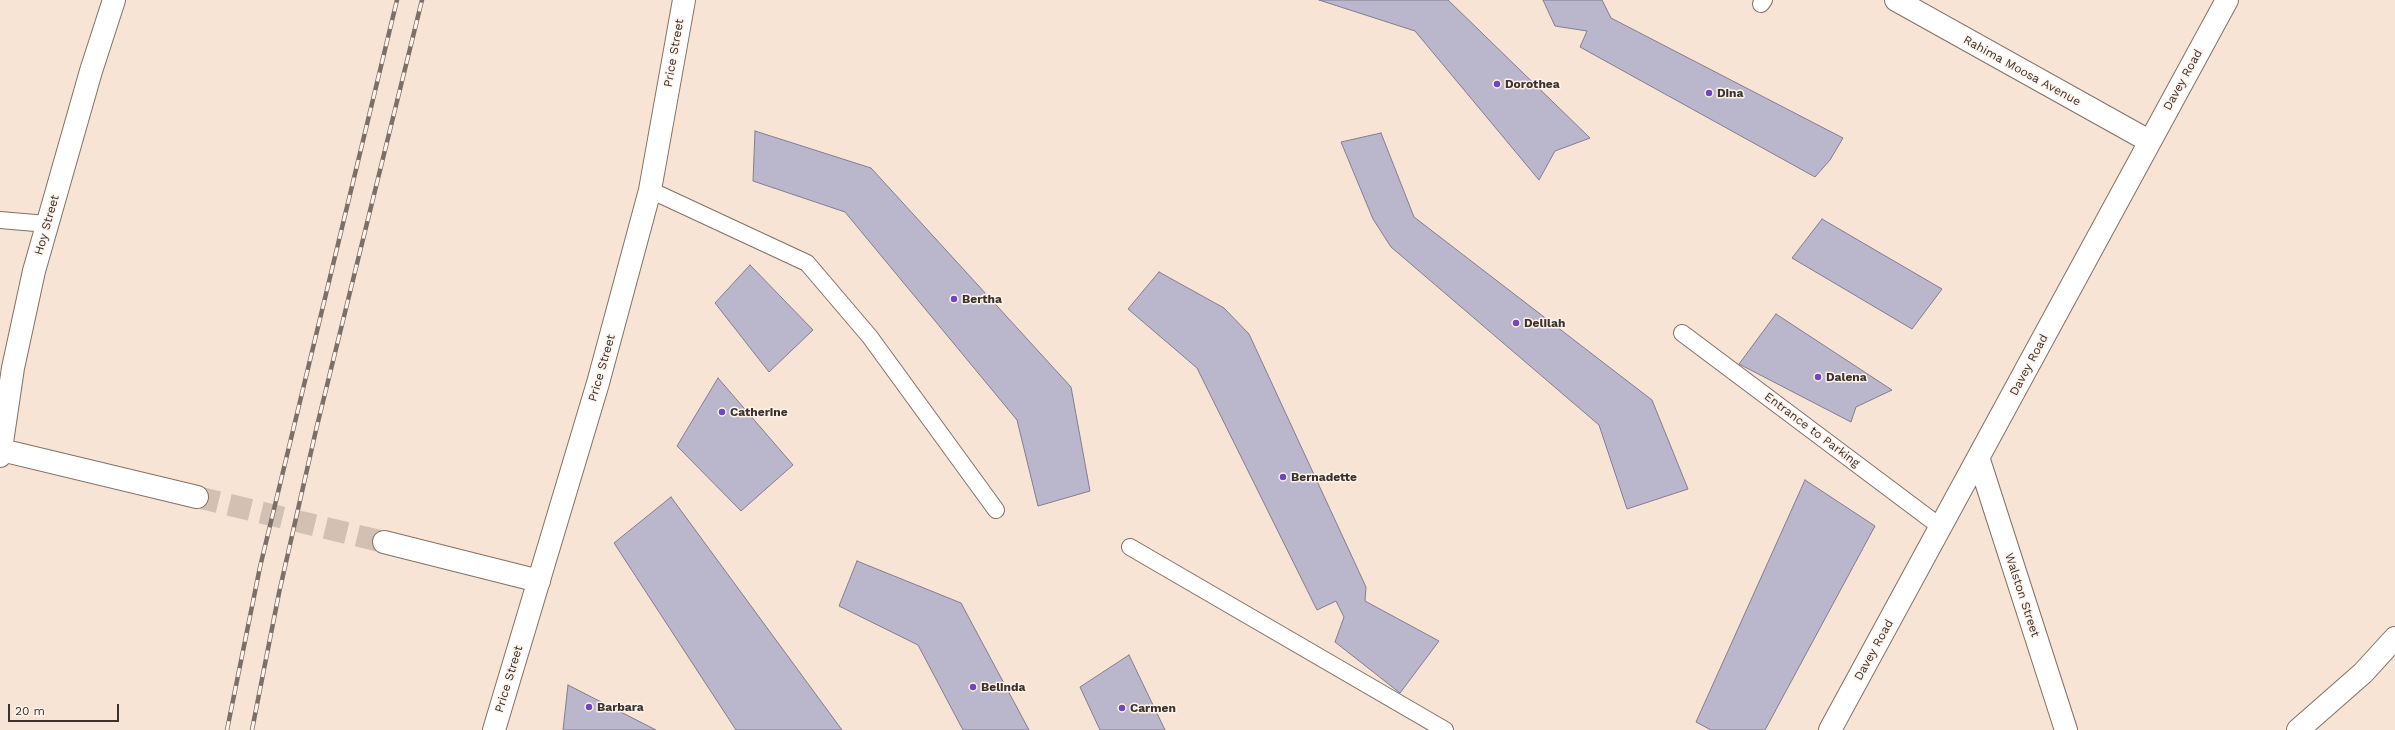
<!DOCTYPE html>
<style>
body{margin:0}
#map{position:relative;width:2395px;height:730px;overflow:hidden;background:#f8e4d5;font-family:"Work Sans",sans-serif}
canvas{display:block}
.scale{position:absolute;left:8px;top:704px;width:111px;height:18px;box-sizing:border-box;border:2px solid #3a332d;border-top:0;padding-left:5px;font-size:12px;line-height:14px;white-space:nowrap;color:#3a332d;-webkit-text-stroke:3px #fff2ea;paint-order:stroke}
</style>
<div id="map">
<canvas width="2395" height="730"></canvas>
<div class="scale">20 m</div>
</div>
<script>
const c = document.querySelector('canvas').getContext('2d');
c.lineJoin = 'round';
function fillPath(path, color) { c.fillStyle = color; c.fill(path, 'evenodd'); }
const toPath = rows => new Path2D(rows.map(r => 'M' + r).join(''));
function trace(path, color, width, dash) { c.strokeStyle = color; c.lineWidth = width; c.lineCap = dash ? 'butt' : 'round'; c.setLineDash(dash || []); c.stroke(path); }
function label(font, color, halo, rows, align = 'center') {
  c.font = font + ' "Work Sans",sans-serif'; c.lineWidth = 3; c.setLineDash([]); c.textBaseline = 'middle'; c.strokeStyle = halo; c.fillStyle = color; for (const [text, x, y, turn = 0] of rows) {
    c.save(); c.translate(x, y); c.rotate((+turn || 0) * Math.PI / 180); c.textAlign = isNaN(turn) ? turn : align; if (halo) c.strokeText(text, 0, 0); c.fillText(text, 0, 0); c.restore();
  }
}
const building = toPath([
 [1319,0,1448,0,1590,138,1555,151,1539,180,1415,31,1319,0],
 [1543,0,1602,0,1611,18,1843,138,1830,160,1815,177,1580,47,1587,31,1555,26,1543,0],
 [755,131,871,168,1071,387,1090,491,1038,506,1017,420,845,212,753,181,755,131],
 [1381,133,1414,217,1652,400,1688,489,1627,509,1599,425,1391,247,1373,219,1341,142,1381,133],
 [1822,219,1942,289,1912,329,1792,258,1822,219],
 [750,265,813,330,769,372,715,303,750,265],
 [1159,272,1224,308,1249,334,1366,587,1365,601,1439,641,1400,693,1335,642,1344,617,1336,601,1317,610,1197,368,1128,309,1159,272],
 [1776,314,1892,390,1856,407,1851,422,1739,364,1776,314],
 [718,378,793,465,741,511,677,446,718,378],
 [1805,480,1875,526,1765,730,1711,730,1696,722,1805,480],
 [671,497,842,730,736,730,614,543,671,497],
 [857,561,961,603,1029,730,963,730,918,645,839,606,857,561],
 [1129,655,1165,730,1100,730,1080,687,1129,655],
 [568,685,656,730,563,730,568,685]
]);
const minorTunnel = toPath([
 [197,497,384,542]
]);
const service = toPath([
 [1761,4,1764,0],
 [650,190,807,263,870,337,996,510],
 [0,220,47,224],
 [1682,333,1942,528],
 [1130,547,1445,730]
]);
const minor = toPath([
 [1896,0,2149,141],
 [1,450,197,497],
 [0,456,13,368,34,271,91,71,114,0],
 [1979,460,2066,730],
 [384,542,539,581],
 [1830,730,2227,0],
 [2298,730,2363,673,2395,638]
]);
const tertiary = toPath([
 [494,730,598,383,650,190,684,0]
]);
const rail = toPath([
 [227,730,260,567,397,0],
 [252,730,279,593,316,430,422,0]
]);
const markers = [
 [1497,84,4,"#6f46be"],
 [1709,93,4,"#6f46be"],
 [954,299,4,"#6f46be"],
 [1516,323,4,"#6f46be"],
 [1818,377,4,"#6f46be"],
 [722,412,4,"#6f46be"],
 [1283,477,4,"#6f46be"],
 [973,687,4,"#6f46be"],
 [589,707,4,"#6f46be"],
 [1122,708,4,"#6f46be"]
];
const streetNames = [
 ["Price Street",674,53,-80],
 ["Rahima Moosa Avenue",2022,71,29],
 ["Davey Road",2183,80,-61],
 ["Hoy Street",47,225,-74],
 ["Davey Road",2029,365,-62],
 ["Price Street",602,368,-74],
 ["Entrance to Parking",1812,430,37],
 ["Walston Street",2022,595,72],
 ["Davey Road",1874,650,-61],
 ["Price Street",509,679,-73]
];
const poiNames = [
 ["Dorothea",1505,84],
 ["Dina",1717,93],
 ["Bertha",962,299],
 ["Delilah",1524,323],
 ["Dalena",1826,377],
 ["Catherine",730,412],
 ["Bernadette",1291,477],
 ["Belinda",981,687],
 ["Barbara",597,707],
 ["Carmen",1130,708]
];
fillPath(building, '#bab6cb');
trace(building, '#817d91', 1);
trace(minorTunnel, '#d2c1b3', 22, [22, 11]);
trace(service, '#827164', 18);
trace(minor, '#827164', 24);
trace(tertiary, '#827164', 24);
trace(service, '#fff', 16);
trace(minor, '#fff', 22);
trace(tertiary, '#fff', 22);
trace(rail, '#7b7067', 4.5);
trace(rail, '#fff2ea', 3, [9]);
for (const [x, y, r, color] of markers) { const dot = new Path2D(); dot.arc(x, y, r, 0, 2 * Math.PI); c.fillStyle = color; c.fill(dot); trace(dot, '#fff2ea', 1.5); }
label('12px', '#3a332d', '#fff2ea', streetNames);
label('bold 12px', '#3a332d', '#fff2ea', poiNames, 'left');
</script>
